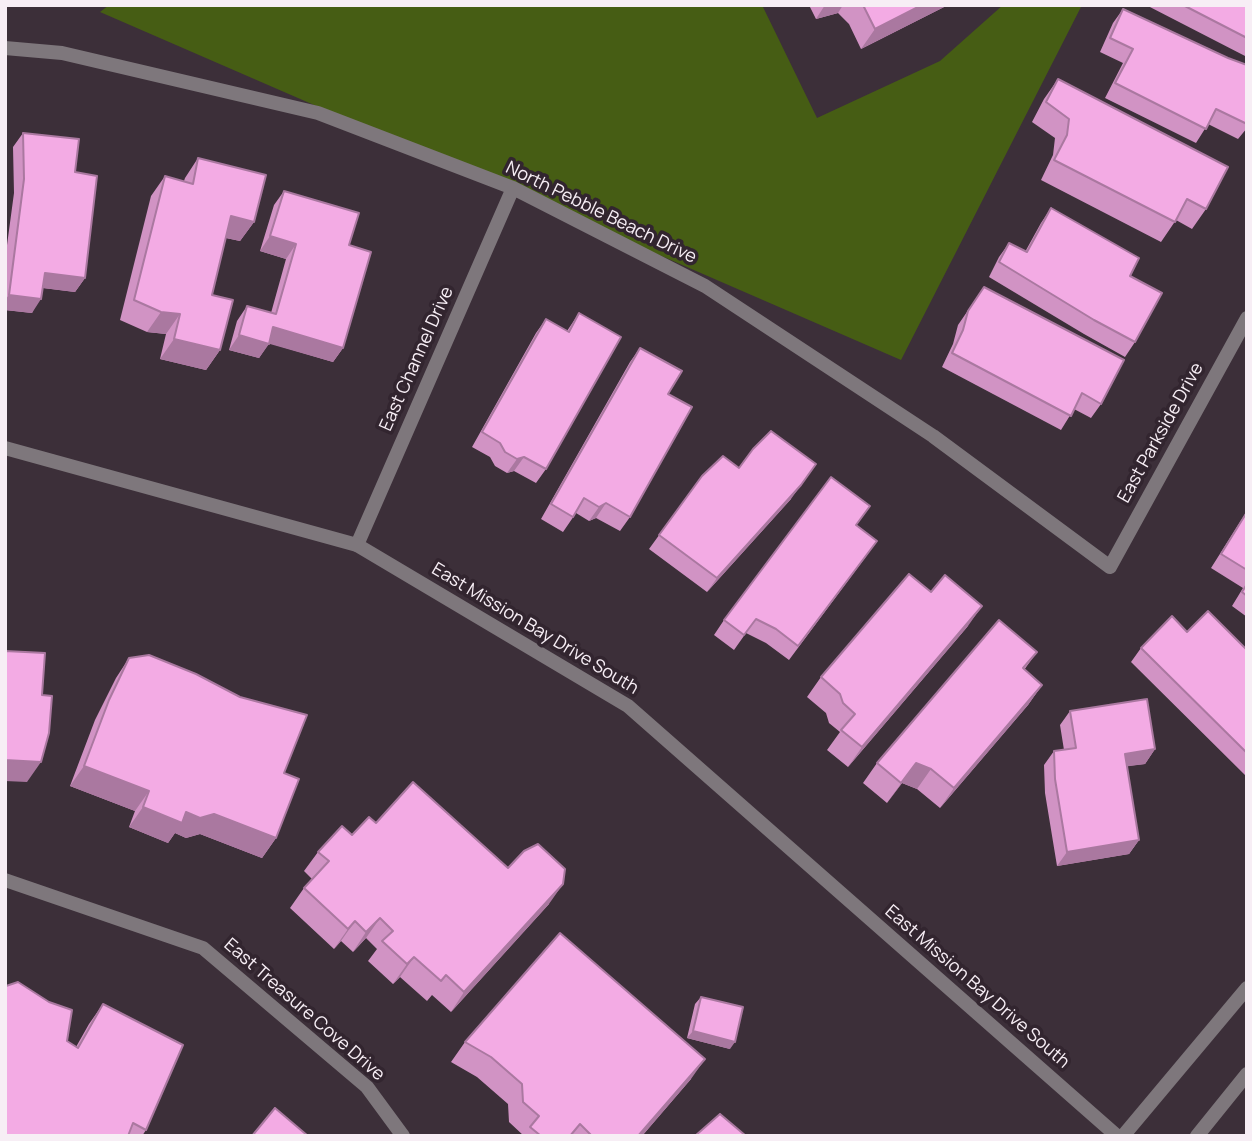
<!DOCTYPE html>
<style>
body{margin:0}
#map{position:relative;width:1252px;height:1141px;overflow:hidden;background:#3c2f39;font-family:Manrope,sans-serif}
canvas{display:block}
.frame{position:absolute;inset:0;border:7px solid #f7eef5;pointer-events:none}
</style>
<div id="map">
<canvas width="1252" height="1141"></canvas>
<div class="frame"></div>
</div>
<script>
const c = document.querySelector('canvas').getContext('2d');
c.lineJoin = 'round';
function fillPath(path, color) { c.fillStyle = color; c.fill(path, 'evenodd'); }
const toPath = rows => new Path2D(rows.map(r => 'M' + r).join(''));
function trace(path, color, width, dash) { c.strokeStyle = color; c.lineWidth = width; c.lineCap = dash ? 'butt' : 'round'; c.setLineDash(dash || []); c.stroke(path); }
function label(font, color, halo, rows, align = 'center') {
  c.font = font + ' Manrope,sans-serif'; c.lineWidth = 7; c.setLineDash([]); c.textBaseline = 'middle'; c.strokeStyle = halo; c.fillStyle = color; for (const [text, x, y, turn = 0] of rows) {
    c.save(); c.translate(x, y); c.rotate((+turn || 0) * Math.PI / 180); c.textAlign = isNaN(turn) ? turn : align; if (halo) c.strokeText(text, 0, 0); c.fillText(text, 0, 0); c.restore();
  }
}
const green = toPath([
 [109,5,762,5,817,118,940,61,1003,5,1082,5,901,360,100,12]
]);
const minor = toPath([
 [5,48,62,53,318,113,513,188,705,286,933,436,1110,567,1247,318],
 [357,545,513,188],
 [5,880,203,948,367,1087,403,1136]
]);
const tertiary = toPath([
 [5,448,357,545,628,706,1117,1136],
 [1123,1136,1247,988],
 [1197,1136,1247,1074]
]);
const wall = toPath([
 [809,5,948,5,861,49,849,24,838,13,816,19],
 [1146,5,1247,5,1247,57],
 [1123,9,1228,58,1247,65,1247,128,1238,139,1208,124,1196,143,1105,98,1123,63,1100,52,1113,23],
 [1058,79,1206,209,1192,229,1176,220,1161,242,1041,180,1053,155,1055,138,1032,122,1044,99],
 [23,133,75,172,85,278,75,292,43,288,32,313,5,310,5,260,14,193,13,147],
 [198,158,254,222,240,241,226,238,212,295,220,350,206,370,160,359,166,334,147,332,120,320,151,196,165,176,184,181,185,178],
 [284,191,349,245,343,348,333,362,269,343,259,358,229,350,237,321,247,306,271,313,286,259,260,251,274,205],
 [1051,208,1130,276,1135,342,1125,357,1084,334,989,277,999,257,1009,243,1025,252,1041,223],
 [984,287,1101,404,1091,418,1074,409,1061,430,942,367,953,344,958,325],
 [579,313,546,469,536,483,514,471,507,473,495,466,490,457,472,447,536,333,546,319,567,331],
 [640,348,668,394,630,517,620,531,596,518,589,521,576,513,563,532,541,519,630,362],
 [739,468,791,499,707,592,649,549,702,476],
 [1247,511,1247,617,1232,606,1243,588,1211,568],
 [857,525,867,555,789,660,766,643,746,633,734,650,714,635,724,620],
 [968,626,848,767,827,750,840,732,829,723,826,713,807,697,821,677],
 [1187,632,1247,650,1247,777,1131,662,1141,648],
 [1037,652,1024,670,1042,685,1028,705,940,808,917,789,902,783,887,803,863,783,877,763],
 [129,658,284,773,276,838,262,858,200,834,186,838,175,833,168,843,129,827,135,811,70,786,95,720,116,678],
 [1070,711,1155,749,1145,764,1127,766,1139,840,1129,854,1057,866,1045,793,1044,765,1054,751,1064,750,1060,725],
 [376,823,508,868,549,904,451,1012,432,995,427,1001,400,977,393,984,368,961,377,949,366,938,353,952,341,941,334,949,290,908,304,888,312,879,304,871,318,852],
 [701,997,730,1049,687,1038,695,1004],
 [103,1004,146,1130,142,1136,5,1136,67,1041,76,1047,89,1024],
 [465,1042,691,1079,642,1136,524,1136,509,1122,508,1104,477,1077,451,1062]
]);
const shadedWall = toPath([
 [825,5,843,5,838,13,816,19],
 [922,5,948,5,861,49,875,29],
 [231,216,254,222,240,241,217,236],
 [270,236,296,244,286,259,260,251],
 [45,273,85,278,75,292,35,287],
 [9,295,41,299,32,313,5,310,5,300],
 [161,312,180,314,166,334,147,332],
 [273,327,343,348,333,362,263,342],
 [239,335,269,344,259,358,229,350],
 [174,339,220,350,206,370,160,359],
 [524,457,514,471,507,473,517,459],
 [816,464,791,499,707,592,717,578],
 [606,503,596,518,589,521,599,507],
 [982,606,968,626,848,767,862,747],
 [1042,685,1028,705,940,808,954,788],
 [1155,749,1145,764,1115,768,1125,754],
 [5,760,41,762,27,782,5,781],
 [916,763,931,769,917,789,902,783,887,803],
 [84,766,149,791,135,811,70,786],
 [143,807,214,814,276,838,262,858,200,834,186,838,175,833,168,843,129,827],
 [1139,840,1129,854,1057,866,1067,852],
 [563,884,549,904,451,1012,464,992],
 [380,918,366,938,353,952,366,932],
 [355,921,341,941,334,949,348,929],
 [414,957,400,977,393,984,407,964],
 [693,1031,735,1042,730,1049,687,1038],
 [705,1059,691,1079,642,1136,638,1136]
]);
const building = toPath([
 [863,5,922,5,875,29,863,5],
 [1183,5,1247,5,1247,38,1183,5],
 [1123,9,1228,58,1247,65,1247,124,1216,109,1206,129,1115,83,1133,49,1110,38,1123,9],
 [1058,79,1228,167,1206,209,1187,199,1175,222,1054,160,1067,135,1069,119,1046,102,1058,79],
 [23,133,79,139,75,172,97,176,85,278,45,273,41,299,9,295,24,179,23,133],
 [198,158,266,175,254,222,231,216,212,295,233,300,220,350,174,339,180,314,161,312,134,300,165,176,193,184,198,158],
 [284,191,359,213,349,245,371,252,343,348,273,327,269,344,239,335,247,306,276,314,296,244,270,236,284,191],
 [1051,208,1139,258,1130,276,1162,293,1135,342,1094,320,999,262,1009,243,1027,252,1051,208],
 [984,287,1124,360,1101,404,1082,393,1071,416,952,353,963,330,968,311,984,287],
 [579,313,621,337,546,469,524,457,517,459,505,452,500,443,482,432,546,319,569,332,579,313],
 [640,348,682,371,668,394,692,407,630,517,606,503,599,507,584,498,573,517,551,504,640,348],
 [771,431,816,464,801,485,717,578,659,535,702,476,723,456,739,468,753,449,771,431],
 [831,477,870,506,856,525,877,541,798,646,776,629,756,619,744,635,724,620,831,477],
 [1247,512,1247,570,1221,554,1247,512],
 [909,574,931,592,945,575,982,606,862,747,841,730,855,714,843,703,840,694,821,677,909,574],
 [1247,584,1247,596,1242,592,1247,584],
 [1208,611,1247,650,1247,753,1141,648,1172,616,1187,632,1208,611],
 [999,620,1037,652,1023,668,1042,685,954,788,931,769,916,763,901,783,877,763,999,620],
 [5,651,45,653,42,695,52,696,49,733,41,762,5,760,5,651],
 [149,655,196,674,240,697,307,715,284,773,299,779,276,838,214,814,200,818,186,812,182,823,143,807,149,791,84,766,109,700,129,658,149,655],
 [1147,699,1155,749,1125,754,1139,840,1067,852,1055,779,1054,751,1076,748,1070,711,1147,699],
 [413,782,508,868,524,851,538,844,565,869,563,884,464,992,446,975,441,981,414,957,407,964,382,941,393,931,380,918,366,932,355,921,348,929,304,888,329,861,318,852,342,826,352,835,369,817,376,823,413,782],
 [560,933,705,1059,638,1136,592,1136,580,1124,570,1136,541,1136,530,1127,539,1116,523,1102,522,1084,491,1057,465,1042,560,933],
 [18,982,49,1002,72,1010,67,1041,78,1048,103,1004,183,1045,146,1130,133,1123,128,1136,5,1136,5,988,6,986,18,982],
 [701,997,743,1007,735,1042,693,1031,701,997],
 [275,1108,308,1136,252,1136,275,1108],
 [720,1114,746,1136,695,1136,720,1114]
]);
const streetNames = [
 ["North Pebble Beach Drive",601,213,26],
 ["East Channel Drive",417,359,-66],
 ["East Parkside Drive",1161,433,-61],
 ["East Mission Bay Drive South",535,629,31],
 ["East Mission Bay Drive South",977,987,41],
 ["East Treasure Cove Drive",304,1010,41]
];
fillPath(green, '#465d14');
trace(minor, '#7e777c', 14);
trace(tertiary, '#7e777c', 14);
fillPath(wall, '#d193c4');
fillPath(shadedWall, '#aa78a0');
fillPath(building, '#f3abe4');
trace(building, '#aa78a0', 2);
label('18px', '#f7eef5', '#32252f', streetNames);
</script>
